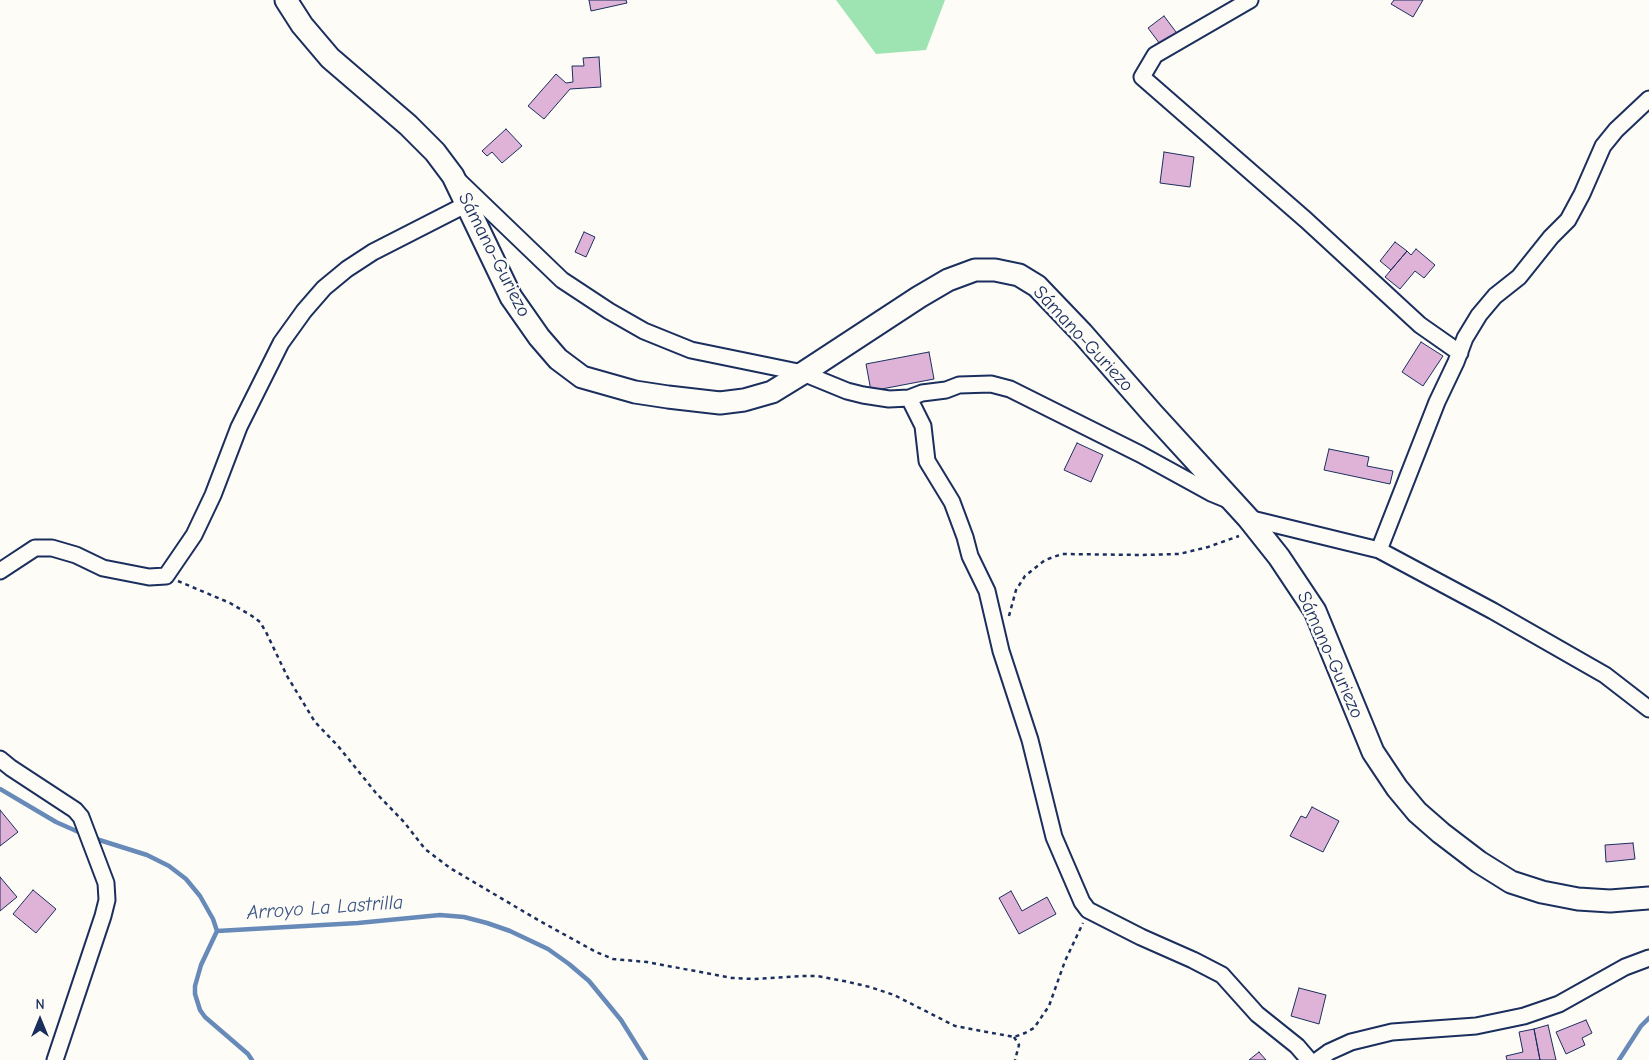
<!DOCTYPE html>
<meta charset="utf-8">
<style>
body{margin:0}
#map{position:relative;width:1649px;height:1060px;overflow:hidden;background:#fdfcf7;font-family:"Comic Neue",sans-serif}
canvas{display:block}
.north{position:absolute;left:15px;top:995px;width:50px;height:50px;-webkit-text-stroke:4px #fdfcf7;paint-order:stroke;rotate:0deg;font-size:14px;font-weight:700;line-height:20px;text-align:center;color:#1b2f5e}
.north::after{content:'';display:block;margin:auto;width:18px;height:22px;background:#1b2f5e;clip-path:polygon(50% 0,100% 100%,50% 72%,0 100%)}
</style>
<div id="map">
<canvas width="1649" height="1060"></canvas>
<div class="north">N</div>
</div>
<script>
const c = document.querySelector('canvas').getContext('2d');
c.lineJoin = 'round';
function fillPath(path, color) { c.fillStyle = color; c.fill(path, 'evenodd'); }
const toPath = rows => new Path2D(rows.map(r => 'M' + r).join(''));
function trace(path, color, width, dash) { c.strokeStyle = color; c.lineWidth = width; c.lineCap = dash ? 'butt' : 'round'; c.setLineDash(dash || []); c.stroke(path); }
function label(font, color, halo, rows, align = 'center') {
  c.font = font + ' "Comic Neue",sans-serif'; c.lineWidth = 5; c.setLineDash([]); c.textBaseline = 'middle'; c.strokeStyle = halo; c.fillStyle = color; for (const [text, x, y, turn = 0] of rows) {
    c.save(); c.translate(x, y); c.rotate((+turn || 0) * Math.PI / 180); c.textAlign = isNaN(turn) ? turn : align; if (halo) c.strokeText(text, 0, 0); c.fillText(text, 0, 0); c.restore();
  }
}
const green = toPath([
 [836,0,945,0,926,50,876,54]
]);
const stream = toPath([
 [0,789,56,822,83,834],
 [93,838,147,855,169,866,186,879,200,896,213,919,217,931],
 [217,931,358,923,440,915,464,917,487,923,510,931,548,949,569,964,589,981,621,1020,646,1060],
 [217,931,201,965,195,986,195,994,200,1010,205,1017,248,1054,252,1060],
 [1619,1060,1641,1026,1649,1018]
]);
const building = toPath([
 [589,0,626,0,627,3,591,11,589,0],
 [1394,0,1423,0,1413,17,1391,4,1394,0],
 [1164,16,1179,36,1163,48,1148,28,1164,16],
 [599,57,601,87,570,89,544,119,528,106,556,74,566,83,573,82,572,66,584,66,583,58,599,57],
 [506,129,522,146,502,163,492,152,487,156,482,151,506,129],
 [1164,152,1194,157,1190,187,1160,183,1164,152],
 [584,232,595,237,586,257,575,252,584,232],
 [1395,242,1407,251,1391,270,1380,261,1395,242],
 [1416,249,1435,265,1424,278,1415,271,1400,289,1385,277,1407,251,1411,255,1416,249],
 [1421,342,1443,356,1423,386,1402,372,1421,342],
 [929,352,934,379,871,391,866,364,929,352],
 [1077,443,1103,455,1091,482,1064,470,1077,443],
 [1329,449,1369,457,1367,466,1393,471,1390,484,1324,470,1329,449],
 [1312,807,1339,821,1323,852,1290,836,1301,816,1306,818,1312,807],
 [0,810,18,832,0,846,0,810],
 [1633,843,1635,859,1606,862,1605,845,1633,843],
 [0,877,17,897,0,911,0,877],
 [33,890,56,909,36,933,13,914,33,890],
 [1011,891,1022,911,1047,897,1056,914,1019,934,999,898,1011,891],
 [1299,988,1326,995,1319,1024,1291,1016,1299,988],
 [1586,1020,1592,1033,1582,1038,1585,1045,1566,1054,1556,1032,1586,1020],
 [1548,1025,1556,1060,1540,1060,1534,1029,1548,1025],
 [1534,1029,1540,1060,1507,1060,1506,1056,1523,1052,1519,1032,1534,1029],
 [1259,1052,1266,1060,1249,1060,1259,1052]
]);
const path = toPath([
 [178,581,230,603,252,616,260,622,266,632,287,676,315,722,338,746,376,793,404,822,425,849,450,868,538,920,596,952,613,959,647,962,732,978,754,979,802,976,817,976,844,981,870,987,894,995,955,1026,1014,1037,1025,1033,1034,1028,1049,1006,1065,961,1083,923],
 [1009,616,1016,590,1025,576,1045,560,1062,554,1142,555,1179,554,1208,547,1239,536],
 [1014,1037,1019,1045,1015,1060]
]);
const street = toPath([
 [1250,0,1155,55,1142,77,1306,220,1420,325,1460,353],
 [460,182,562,280,609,311,644,331,691,350,803,373,847,391,863,395,889,399,909,398,923,426,927,461,952,502,965,537,970,556,987,591,1001,651,1030,740,1054,837,1082,902,1088,910,1141,937,1193,960,1222,975,1257,1014,1297,1046,1309,1060],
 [909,398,922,393,946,390,959,385,991,384,1010,389,1140,454,1211,493,1228,500],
 [1248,518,1379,550,1493,611,1605,675,1649,709],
 [1379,550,1437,402,1456,362,1465,338,1479,315,1495,296,1519,277,1551,237,1568,220,1582,194,1603,146,1616,130,1649,99],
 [0,571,35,548,52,548,76,555,103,568,149,577,166,576,194,535,213,495,239,427,281,343,304,311,324,288,347,269,373,252,467,204],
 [0,759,11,768,75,810,81,817,106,883,107,900,103,916,55,1060],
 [1318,1060,1329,1052,1351,1042,1392,1032,1476,1026,1524,1016,1559,1004,1625,967,1649,958]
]);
const secondary = toPath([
 [286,0,302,25,330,58,408,125,435,152,453,176,511,297,539,337,558,359,582,377,635,392,668,397,720,403,744,400,772,392,803,373,919,297,948,280,975,270,995,270,1019,275,1037,286,1082,333,1152,413,1248,518,1279,557,1315,611,1373,752,1397,788,1417,812,1441,833,1479,862,1511,882,1542,892,1578,899,1610,901,1649,898]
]);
const streetNames = [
 ["Sámano-Guriezo",494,255,63],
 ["Sámano-Guriezo",1083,339,47],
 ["Sámano-Guriezo",1330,655,66]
];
const waterNames = [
 ["Arroyo La Lastrilla",325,908,-4]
];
fillPath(green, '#9ee4b2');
trace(stream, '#678ab8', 4.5);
fillPath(building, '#deb3d7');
trace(building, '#1b2f5e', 1);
trace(street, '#1b2f5e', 19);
trace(secondary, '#1b2f5e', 25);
trace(path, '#1b2f5e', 2.5, [4, 4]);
trace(street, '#fdfcf7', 15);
trace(secondary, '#fdfcf7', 21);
label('19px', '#1b2f5e', '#fdfcf7', streetNames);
label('italic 20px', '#3b5584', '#fdfcf7', waterNames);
</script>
